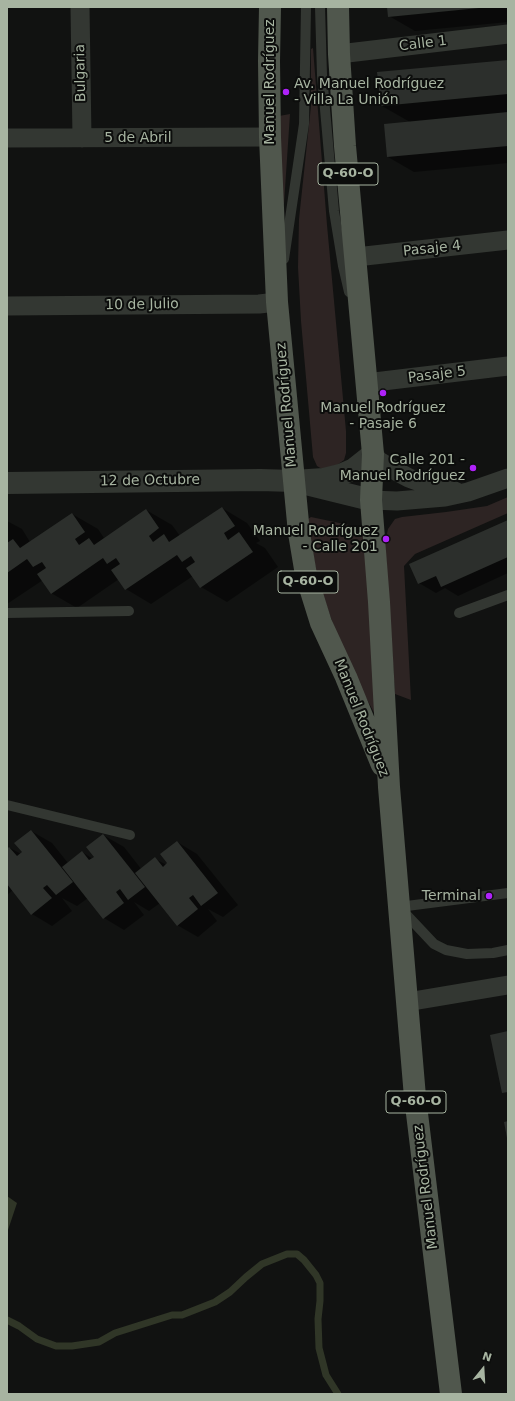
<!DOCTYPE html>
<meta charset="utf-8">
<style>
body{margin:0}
#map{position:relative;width:515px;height:1401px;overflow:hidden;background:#111211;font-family:"DejaVu Sans",sans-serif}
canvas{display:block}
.frame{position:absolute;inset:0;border:8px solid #a7b4a1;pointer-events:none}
.north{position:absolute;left:463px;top:1349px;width:40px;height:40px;-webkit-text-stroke:3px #0c0d0c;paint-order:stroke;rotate:18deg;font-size:11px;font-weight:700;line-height:16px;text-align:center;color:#a7b4a1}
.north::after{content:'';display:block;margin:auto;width:14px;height:18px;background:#a7b4a1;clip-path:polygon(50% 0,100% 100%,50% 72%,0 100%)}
</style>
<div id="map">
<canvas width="515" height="1401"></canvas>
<div class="frame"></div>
<div class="north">N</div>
</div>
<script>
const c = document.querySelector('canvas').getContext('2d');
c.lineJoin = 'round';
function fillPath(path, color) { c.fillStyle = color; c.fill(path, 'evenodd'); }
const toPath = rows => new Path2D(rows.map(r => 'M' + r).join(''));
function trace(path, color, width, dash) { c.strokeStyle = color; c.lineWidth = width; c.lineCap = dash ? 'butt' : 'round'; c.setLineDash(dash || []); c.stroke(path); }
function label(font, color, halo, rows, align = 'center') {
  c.font = font + ' "DejaVu Sans",sans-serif'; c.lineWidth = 4; c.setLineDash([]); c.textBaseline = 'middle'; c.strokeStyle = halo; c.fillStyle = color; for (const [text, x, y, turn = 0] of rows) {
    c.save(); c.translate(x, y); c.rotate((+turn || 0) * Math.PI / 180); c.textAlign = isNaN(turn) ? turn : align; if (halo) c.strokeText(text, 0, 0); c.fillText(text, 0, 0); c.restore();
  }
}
const green = toPath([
 [313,48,327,225,346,431,346,453,344,460,337,465,322,469,317,466,313,457,301,321,298,267,299,219,311,106,311,49],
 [290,114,284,204,282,204,279,116],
 [508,497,508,513,415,554,404,566,411,700,395,694,385,543,388,529,395,519,402,517,446,512,487,506],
 [311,517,368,529,377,718,347,663,317,579,308,519]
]);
const water = toPath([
 [7,1196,17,1203,7,1233]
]);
const shadow = toPath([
 [388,7,508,7,508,22,415,31,389,16],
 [508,61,508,163,414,172,388,157,410,122,382,106],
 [222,508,247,523,260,541,256,543,265,548,278,567,227,602,201,587,193,576,151,604,126,589,119,579,77,608,51,593,43,580,7,604,7,521,22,529,30,542,72,514,98,529,104,538,146,510,172,525,180,536],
 [508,521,508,573,458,596,445,588,436,593,419,583],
 [31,831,52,843,68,863,82,852,93,859,95,857,103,835,124,847,142,870,155,859,167,865,177,842,197,854,238,905,223,917,208,909,217,921,198,937,177,925,160,903,149,911,134,902,144,915,124,930,104,918,88,898,77,906,62,898,72,911,52,926,32,914,13,890,7,895,7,850,10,848,21,854,23,853]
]);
const stream = toPath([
 [7,1320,19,1326,37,1339,56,1346,72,1346,99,1342,115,1333,172,1315,182,1315,215,1302,230,1292,246,1277,262,1264,287,1254,297,1254,304,1260,316,1275,320,1283,320,1301,318,1319,319,1348,326,1375,338,1394]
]);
const building = toPath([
 [387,7,478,7,479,8,388,17],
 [508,60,508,94,381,106,377,72],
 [508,112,508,146,387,157,384,124],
 [222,507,235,526,224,533,228,540,239,532,253,552,200,588,186,568,195,562,191,556,182,562,177,555,125,590,111,570,120,564,116,558,107,564,103,558,51,594,37,574,46,568,42,562,33,567,27,559,7,573,7,543,13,539,20,548,72,513,85,532,75,539,79,545,89,538,94,545,146,509,159,528,149,536,153,542,164,534,169,542],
 [508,520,508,557,441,587,436,576,418,584,409,564],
 [31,830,73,882,56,895,47,885,43,888,52,898,31,915,7,884,7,849,9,847,17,856,22,852,14,843],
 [103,834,145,887,128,900,120,889,116,892,124,903,103,919,62,867,82,851,89,860,94,857,86,847],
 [177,841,218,893,201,906,193,895,189,898,198,909,177,926,135,873,155,857,163,867,167,863,160,854],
 [508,1031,508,1092,502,1093,490,1035],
 [508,1121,508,1138,507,1138,504,1122]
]);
const service = toPath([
 [320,7,322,75,334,211,343,266,349,292],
 [284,259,304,124,306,7],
 [7,613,129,611],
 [459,613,508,595],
 [7,805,130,835],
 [399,907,508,893],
 [402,910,434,944,446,950,467,954,493,953,508,950]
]);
const minor = toPath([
 [80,7,82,138],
 [339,54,508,34],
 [7,138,270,137],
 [356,257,508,240],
 [7,306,259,304,277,302],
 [366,383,508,366],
 [373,454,379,461,394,470,409,478,428,485,455,491],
 [371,500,397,501,445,497,468,492,508,478],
 [407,1002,508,985]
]);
const tertiary = toPath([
 [7,483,260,480,294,481,324,479,340,475,354,469,373,454],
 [306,484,371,500]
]);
const primary = toPath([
 [270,7,269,61,270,137,277,302,299,533,306,575,321,623,346,677,382,765],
 [338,7,339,54,345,146,373,454,371,500,379,602,389,787,415,1097,451,1394]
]);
const markers = [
 [286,92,4,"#af22f9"],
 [383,393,4,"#af22f9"],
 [473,468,4,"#af22f9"],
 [386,539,4,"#af22f9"],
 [489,896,4,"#af22f9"]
];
const shields = [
 [348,174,60],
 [308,582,60],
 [416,1102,60]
];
const shieldNames = [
 ["Q-60-O",348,174],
 ["Q-60-O",308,582],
 ["Q-60-O",416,1102]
];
const streetNames = [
 ["Calle 1",423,44,-7],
 ["Bulgaria",81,73,-91],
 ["Manuel Rodríguez",270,82,-90],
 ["5 de Abril",138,138],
 ["Pasaje 4",432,249,-6],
 ["10 de Julio",142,305,-1],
 ["Pasaje 5",437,375,-7],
 ["Manuel Rodríguez",287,405,-95],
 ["12 de Octubre",150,481,-1],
 ["Manuel Rodríguez",361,718,68],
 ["Manuel Rodríguez",426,1187,-97]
];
const poiNames = [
 ["Av. Manuel Rodríguez",294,84,"left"],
 ["- Villa La Unión",294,100,"left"],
 ["Manuel Rodríguez",383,408,"center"],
 ["- Pasaje 6",383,424,"center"],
 ["Calle 201 -",465,460],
 ["Manuel Rodríguez",465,476],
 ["Manuel Rodríguez",378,531],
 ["- Calle 201",378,547],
 ["Terminal",481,896]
];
fillPath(green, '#2d2423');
fillPath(water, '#303627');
fillPath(shadow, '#0007');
trace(stream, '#303627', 7);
fillPath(building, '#2c2f2c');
trace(service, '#333732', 10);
trace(minor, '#333732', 19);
trace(tertiary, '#333732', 22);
trace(primary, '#50574d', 22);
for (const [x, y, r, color] of markers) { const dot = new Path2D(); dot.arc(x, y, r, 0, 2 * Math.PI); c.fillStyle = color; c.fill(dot); trace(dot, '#0c0d0c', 1.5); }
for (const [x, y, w] of shields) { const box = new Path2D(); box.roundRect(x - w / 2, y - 11, w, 22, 3); c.fillStyle = '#0c0d0c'; c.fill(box); trace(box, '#a7b4a1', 1); }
label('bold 13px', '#a7b4a1', null, shieldNames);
label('14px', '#a7b4a1', '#0c0d0c', streetNames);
label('14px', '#a7b4a1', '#0c0d0c', poiNames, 'right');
</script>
